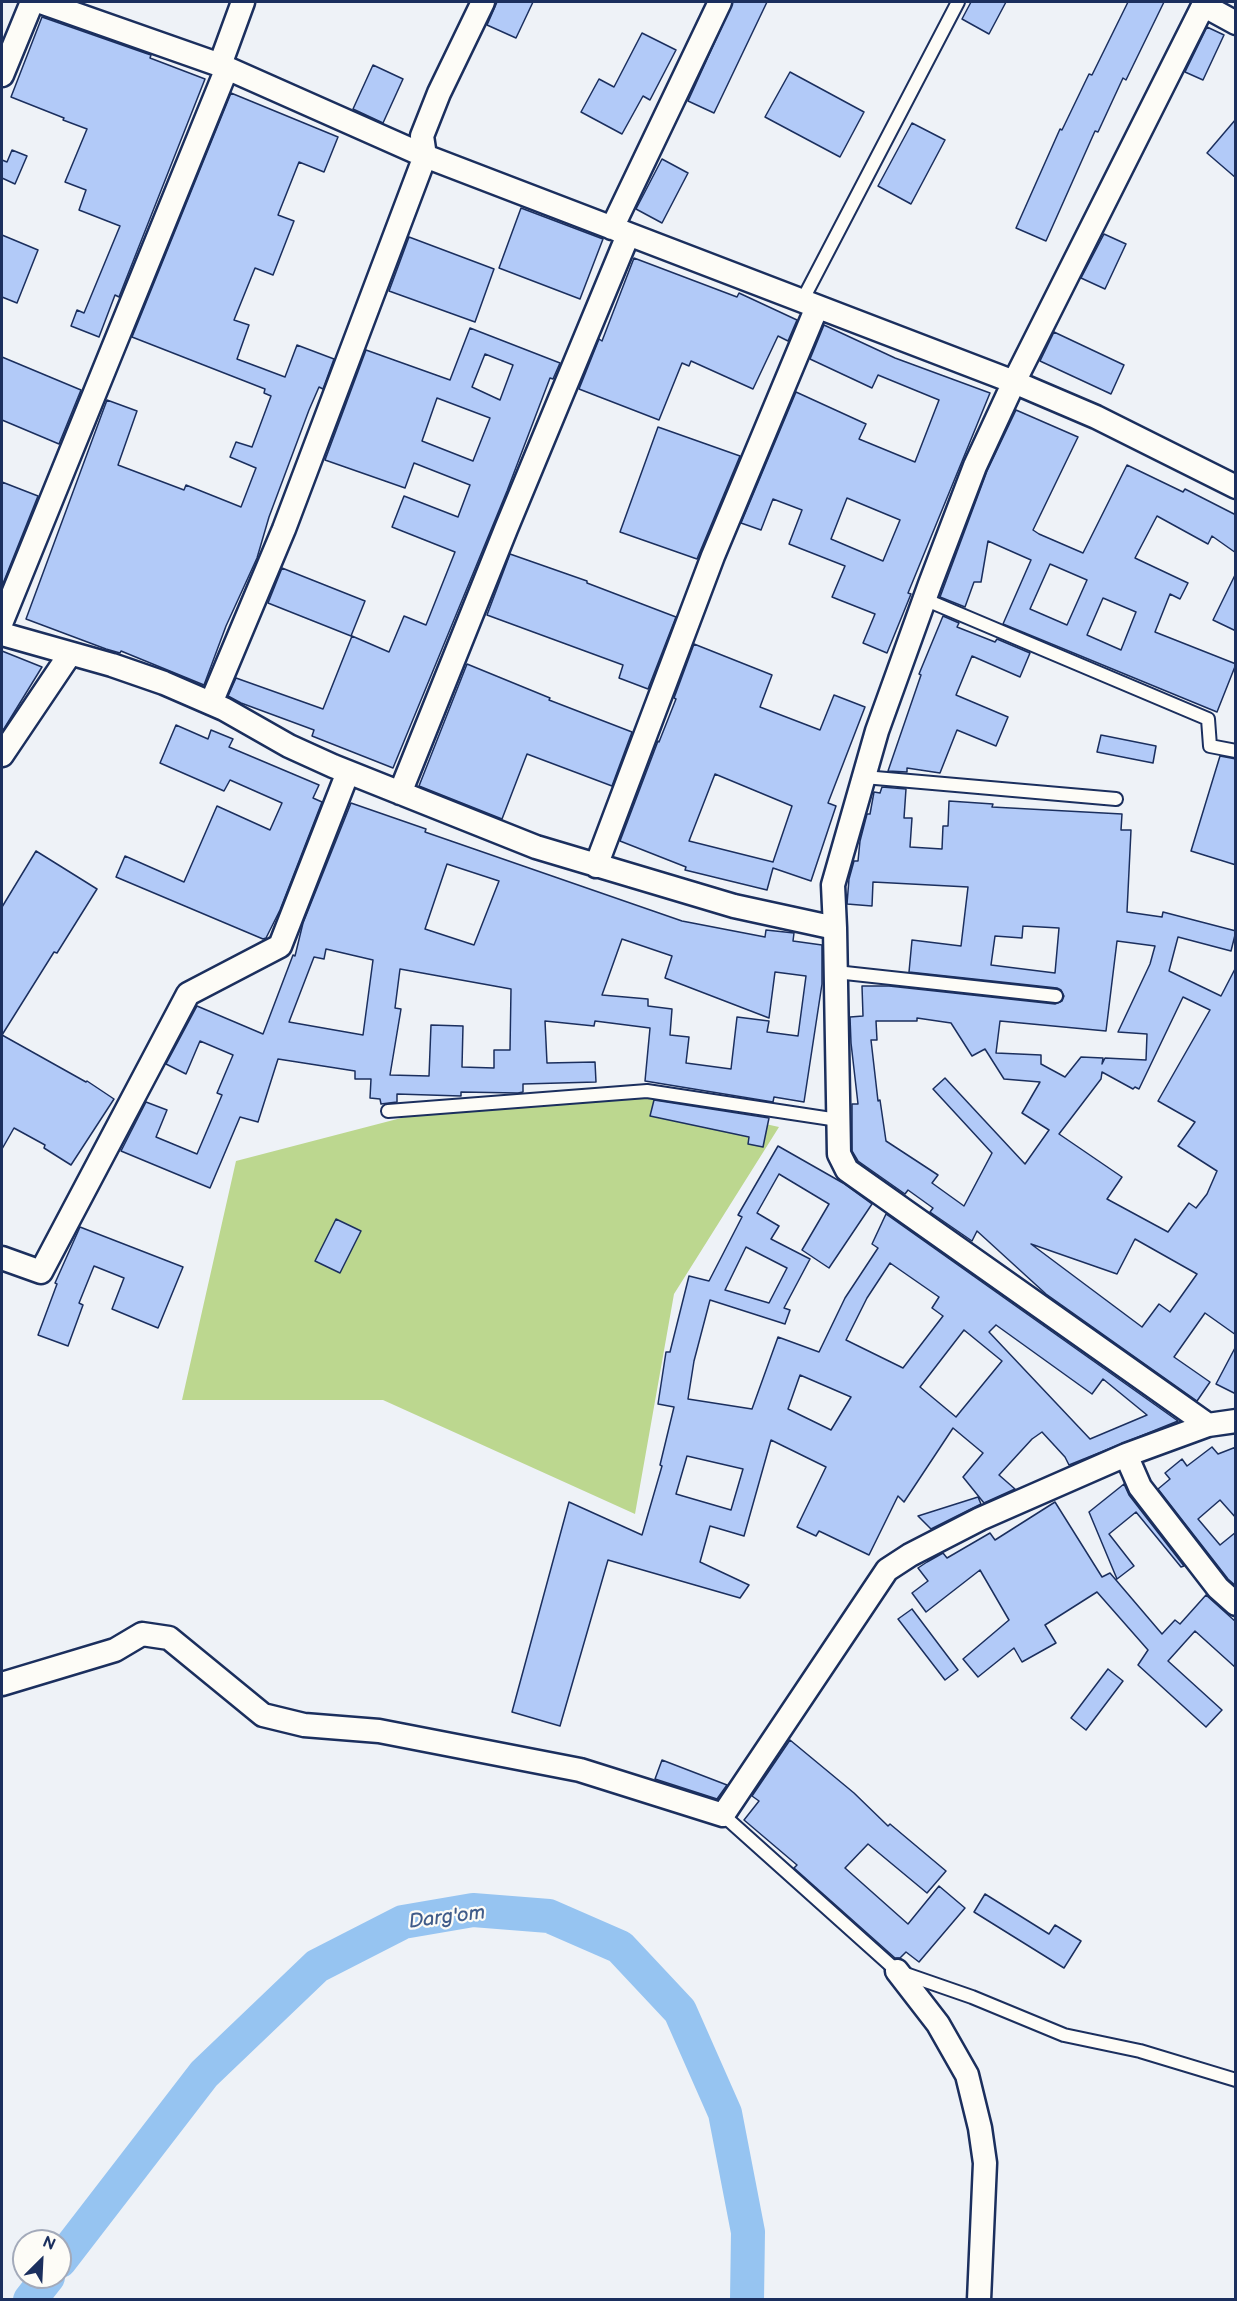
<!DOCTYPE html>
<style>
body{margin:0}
#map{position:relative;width:1237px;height:2301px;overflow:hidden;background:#eef2f7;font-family:"Balsamiq Sans",sans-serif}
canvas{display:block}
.frame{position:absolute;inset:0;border:3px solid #1b2f5e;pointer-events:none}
.north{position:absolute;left:12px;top:2229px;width:60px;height:60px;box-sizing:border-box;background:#fdfcf7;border:2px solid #a3aaba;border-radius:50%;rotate:24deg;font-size:16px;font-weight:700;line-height:24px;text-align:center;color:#1b2f5e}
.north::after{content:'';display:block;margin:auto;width:21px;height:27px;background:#1b2f5e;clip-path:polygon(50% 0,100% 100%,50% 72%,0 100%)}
</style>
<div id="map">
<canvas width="1237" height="2301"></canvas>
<div class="frame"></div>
<div class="north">N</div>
</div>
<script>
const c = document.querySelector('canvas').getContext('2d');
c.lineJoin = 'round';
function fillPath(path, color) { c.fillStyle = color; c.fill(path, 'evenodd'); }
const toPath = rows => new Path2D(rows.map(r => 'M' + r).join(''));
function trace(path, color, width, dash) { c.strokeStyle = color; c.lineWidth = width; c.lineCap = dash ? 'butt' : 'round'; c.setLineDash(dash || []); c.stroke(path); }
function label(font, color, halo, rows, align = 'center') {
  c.font = font + ' "Balsamiq Sans",sans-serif'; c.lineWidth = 4.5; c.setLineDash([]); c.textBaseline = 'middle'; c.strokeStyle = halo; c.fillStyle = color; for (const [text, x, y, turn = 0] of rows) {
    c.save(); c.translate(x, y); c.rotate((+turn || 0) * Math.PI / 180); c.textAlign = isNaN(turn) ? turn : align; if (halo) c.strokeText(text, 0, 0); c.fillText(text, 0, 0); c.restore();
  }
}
const green = toPath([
 [648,1098,779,1127,674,1294,635,1514,383,1400,182,1400,236,1161,405,1117]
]);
const river = toPath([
 [60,2261,204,2074,317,1966,403,1922,473,1910,549,1916,620,1947,680,2011,725,2113,748,2232,747,2300],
 [30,2300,48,2277]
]);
const building = toPath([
 [497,2,533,2,516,38,487,25,497,2],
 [733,2,767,2,714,113,688,101,733,2],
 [971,2,1006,2,989,34,962,19,971,2],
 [1128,2,1164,2,1126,80,1123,78,1098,132,1095,131,1046,241,1016,228,1060,129,1062,130,1089,74,1092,75,1128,2],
 [42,17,145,53,151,55,150,58,205,79,119,297,115,295,99,337,71,326,77,310,84,313,120,226,79,210,86,190,65,182,87,129,63,120,64,118,11,97,42,17],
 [1207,27,1224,35,1203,80,1185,72,1207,27],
 [642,33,676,50,650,100,643,96,622,134,581,112,599,79,614,87,642,33],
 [373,65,403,79,383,123,353,109,373,65],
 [790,72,864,112,840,157,765,117,790,72],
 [231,93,338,137,324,172,299,162,278,215,294,221,273,275,255,268,234,320,249,325,237,359,285,377,297,345,334,359,323,389,319,387,309,410,269,517,257,558,226,626,204,685,121,651,120,653,106,649,26,619,107,400,137,411,118,465,184,490,186,485,241,507,256,468,230,457,236,442,252,447,271,396,264,393,265,389,132,337,231,93],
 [1236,119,1236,178,1207,153,1236,119],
 [912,123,945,140,911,204,878,186,912,123],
 [12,150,27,156,15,184,2,178,2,160,7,162,12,150],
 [662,159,688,173,662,223,636,209,662,159],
 [521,208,603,239,580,299,499,268,521,208],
 [1104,234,1126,244,1105,289,1081,278,1104,234],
 [2,235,38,250,17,303,2,297,2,235],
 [409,237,494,269,475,322,389,291,409,237],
 [634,258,737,297,739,293,797,320,788,341,778,336,753,389,691,361,689,366,682,363,659,420,579,389,599,339,602,341,634,258],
 [824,325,895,358,990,393,908,593,911,594,887,653,863,643,875,614,832,597,845,566,789,544,802,510,773,499,761,530,741,523,796,392,866,424,859,439,915,462,939,400,878,375,872,388,810,359,824,325],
 [847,498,900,520,883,561,831,539,847,498],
 [470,328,560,363,553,379,550,378,507,491,393,768,312,736,314,730,241,703,228,696,236,678,323,709,352,636,389,652,404,616,426,625,455,552,392,527,404,496,458,517,470,485,414,463,405,488,325,460,366,350,450,380,470,328],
 [485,354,513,365,500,400,472,387,485,354],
 [437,398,490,418,473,461,422,441,437,398],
 [1054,332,1124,365,1111,394,1040,361,1054,332],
 [2,357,81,390,59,444,2,420,2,357],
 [1016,410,1078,437,1033,530,1039,534,1083,553,1127,465,1183,492,1185,489,1236,515,1236,553,1212,536,1208,544,1157,516,1135,558,1188,583,1180,599,1170,594,1155,632,1236,664,1217,712,1003,624,1031,560,988,541,981,582,974,582,965,607,940,597,987,471,1016,410],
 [1050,564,1087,580,1067,625,1030,609,1050,564],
 [1103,598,1136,612,1121,650,1087,635,1103,598],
 [658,427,740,456,697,559,620,532,658,427],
 [2,482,38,496,2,586,2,482],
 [510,554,587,581,587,583,676,617,648,689,619,678,623,665,487,615,510,554],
 [282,568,365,601,351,636,268,603,282,568],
 [1236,573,1236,631,1213,620,1236,573],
 [943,616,959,623,957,627,995,642,997,639,1030,653,1020,677,972,656,956,695,1008,717,996,746,957,730,940,773,907,768,907,772,888,771,921,675,919,674,943,616],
 [694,644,772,675,760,707,820,730,834,695,865,707,828,803,836,806,811,881,773,868,767,890,685,870,686,867,620,841,658,741,659,742,676,699,674,698,694,644],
 [715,774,792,806,773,862,689,841,715,774],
 [2,651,42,667,2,732,2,651],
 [467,664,550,698,549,700,632,732,612,786,527,754,502,819,419,786,467,664],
 [176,725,208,739,211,730,233,739,229,747,319,785,313,798,322,802,280,910,266,938,263,939,116,877,125,856,184,882,217,806,270,830,282,803,230,780,224,791,160,763,176,725],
 [1101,735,1156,746,1153,763,1097,752,1101,735],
 [1220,756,1236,759,1236,865,1191,851,1220,756],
 [882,787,906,789,904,818,912,818,910,847,942,849,943,826,948,826,949,801,993,804,992,807,1122,814,1121,830,1131,830,1127,912,1162,917,1163,912,1236,931,1231,951,1178,937,1169,971,1221,996,1236,967,1236,1335,1205,1313,1174,1357,1210,1382,1197,1401,1046,1294,977,1231,972,1241,930,1212,933,1208,908,1190,905,1194,858,1161,852,1151,852,1104,858,1104,851,1043,850,1017,863,1016,862,986,889,986,1055,1004,1062,1001,1064,996,1061,990,1057,988,909,972,912,940,961,946,968,887,873,882,872,906,847,904,849,879,854,861,858,861,860,841,867,814,870,814,874,792,880,793,882,787],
 [1023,926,1059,928,1055,973,991,965,995,936,1022,938,1023,926],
 [1117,941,1155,946,1150,964,1118,1032,1147,1034,1146,1060,1105,1058,1102,1064,1103,1058,1081,1057,1065,1077,1041,1064,1041,1055,996,1053,1000,1021,1106,1031,1117,941],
 [1183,997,1210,1010,1158,1101,1195,1122,1178,1146,1217,1171,1207,1194,1196,1208,1189,1203,1168,1232,1107,1199,1122,1177,1059,1134,1101,1079,1102,1072,1133,1089,1135,1087,1139,1089,1183,997],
 [917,1018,951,1023,972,1056,985,1049,1004,1079,1040,1082,1022,1113,1049,1130,1025,1164,945,1078,933,1089,992,1153,964,1206,932,1183,938,1175,886,1141,880,1100,878,1101,871,1040,877,1040,876,1021,917,1021,917,1018],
 [1135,1239,1197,1274,1170,1312,1159,1304,1142,1327,1031,1244,1117,1274,1135,1239],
 [351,803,426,829,425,832,682,921,765,937,766,930,794,933,793,941,822,945,822,984,804,1102,774,1097,773,1102,645,1081,650,1028,595,1021,594,1026,545,1021,547,1063,595,1062,596,1082,523,1084,523,1092,518,1093,461,1092,461,1096,397,1094,397,1102,381,1104,380,1099,370,1098,371,1079,355,1079,355,1071,278,1059,258,1122,240,1117,210,1188,121,1151,146,1102,167,1110,156,1137,197,1154,222,1095,217,1093,233,1055,200,1041,186,1074,166,1064,197,1006,263,1034,293,955,295,956,303,923,351,803],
 [447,864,499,881,474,945,425,929,447,864],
 [622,939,672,956,665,978,769,1018,775,972,806,976,798,1036,767,1032,769,1021,737,1017,731,1069,686,1063,689,1037,670,1035,672,1009,648,1006,648,999,602,995,622,939],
 [326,949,373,960,363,1035,289,1022,314,957,324,959,326,949],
 [400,969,511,989,510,1050,494,1050,494,1068,462,1067,463,1026,431,1025,429,1076,390,1075,401,1009,395,1008,400,969],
 [36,851,97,889,57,953,54,952,2,1035,86,1082,87,1081,114,1099,71,1165,44,1148,45,1145,14,1128,2,1149,2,907,36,851],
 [654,1100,769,1118,763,1147,748,1144,749,1137,650,1116,654,1100],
 [778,1146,843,1183,872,1204,829,1268,802,1250,829,1204,779,1174,757,1213,779,1226,771,1239,810,1259,784,1308,790,1310,785,1324,710,1300,694,1361,688,1399,752,1409,778,1337,819,1352,845,1298,878,1248,872,1244,886,1214,1178,1421,1069,1465,1065,1457,1042,1432,1032,1439,999,1475,1015,1489,984,1503,963,1477,983,1453,953,1428,904,1502,898,1496,869,1555,819,1531,816,1536,797,1527,826,1467,771,1440,744,1536,710,1526,700,1562,749,1585,740,1598,608,1560,560,1726,512,1712,569,1502,642,1535,662,1466,660,1465,674,1407,658,1404,666,1352,670,1352,689,1276,709,1281,742,1217,738,1215,778,1146],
 [746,1247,787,1268,769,1303,725,1290,746,1247],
 [890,1263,939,1297,932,1308,943,1316,903,1368,846,1340,867,1298,890,1263],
 [996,1325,1092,1394,1103,1379,1147,1415,1090,1439,989,1332,996,1325],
 [964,1330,1002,1361,956,1417,920,1387,964,1330],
 [800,1375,851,1397,831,1430,788,1409,800,1375],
 [687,1456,743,1469,731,1510,676,1494,687,1456],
 [336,1219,361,1231,340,1273,315,1261,336,1219],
 [80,1227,183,1267,158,1328,112,1309,124,1278,94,1266,79,1303,83,1305,68,1346,38,1335,57,1284,55,1283,80,1227],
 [1236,1346,1236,1394,1216,1384,1236,1346],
 [1212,1447,1218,1454,1236,1447,1236,1518,1220,1500,1198,1519,1220,1545,1236,1532,1236,1586,1228,1579,1158,1489,1170,1479,1165,1473,1182,1459,1187,1466,1212,1447],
 [1124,1484,1129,1495,1184,1566,1181,1567,1136,1512,1109,1534,1134,1566,1117,1579,1089,1512,1124,1484],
 [978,1497,981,1504,931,1529,918,1516,978,1497],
 [1055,1502,1102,1577,1110,1573,1162,1634,1175,1620,1180,1624,1206,1595,1236,1622,1236,1668,1195,1631,1168,1661,1222,1710,1206,1727,1138,1665,1148,1650,1097,1592,1045,1625,1056,1643,1022,1662,1014,1648,978,1677,963,1659,1009,1620,980,1570,926,1612,912,1593,928,1581,918,1568,927,1562,943,1553,947,1558,990,1533,995,1540,1055,1502],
 [912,1609,958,1670,945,1680,898,1619,912,1609],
 [1108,1669,1123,1681,1086,1730,1071,1718,1108,1669],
 [790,1740,854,1793,888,1826,890,1824,946,1871,927,1893,868,1844,845,1868,908,1924,939,1886,965,1908,919,1962,906,1952,900,1958,895,1958,794,1868,797,1865,744,1820,759,1801,752,1796,790,1740],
 [662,1760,727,1785,717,1799,655,1779,662,1760],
 [985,1894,1049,1934,1055,1925,1081,1941,1064,1968,974,1912,985,1894]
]);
const service = toPath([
 [802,301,958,2],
 [924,599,1208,719,1210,746,1236,751],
 [864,777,1116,799],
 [836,972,1056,996],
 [388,1111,647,1091,838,1120],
 [723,1815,897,1971,972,1997,1064,2035,1140,2051,1236,2080]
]);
const minor = toPath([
 [41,2,220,65,425,156,1014,382,1096,417,1236,487],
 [1205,2,1014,382,975,466,930,584,877,731,833,885,835,928,839,1154,847,1170,1208,1425],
 [1203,5,1236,23],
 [220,65,243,2],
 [2,75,32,2],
 [612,228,720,2],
 [2,621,227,68],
 [2,634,112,665,164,683,224,709,289,746,333,766,536,847,734,906,835,928],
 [211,703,284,529,425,156,422,136,439,93,483,2],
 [2,755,70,654],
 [400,793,506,529,628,235],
 [596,866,713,556,817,307],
 [2,1258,41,1272,188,994,280,946,348,772],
 [1126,1455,1140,1487,1218,1588,1236,1604],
 [2,1684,115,1650,142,1634,169,1638,263,1715,304,1725,379,1731,580,1770,723,1815,887,1570,910,1555,980,1519,1126,1455,1208,1425,1236,1421],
 [897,1971,938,2024,967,2075,980,2128,985,2163,979,2300]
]);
const waterNames = [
 ["Darg'om",447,1918,-7]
];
fillPath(green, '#bcd78f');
trace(river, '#96c4f1', 34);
fillPath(building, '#b2caf8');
trace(building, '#1b2f5e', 1.5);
trace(service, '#1b2f5e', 16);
trace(minor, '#1b2f5e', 27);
trace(service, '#fdfcf7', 12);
trace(minor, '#fdfcf7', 22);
label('italic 20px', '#405c8a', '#fdfcf7', waterNames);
</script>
